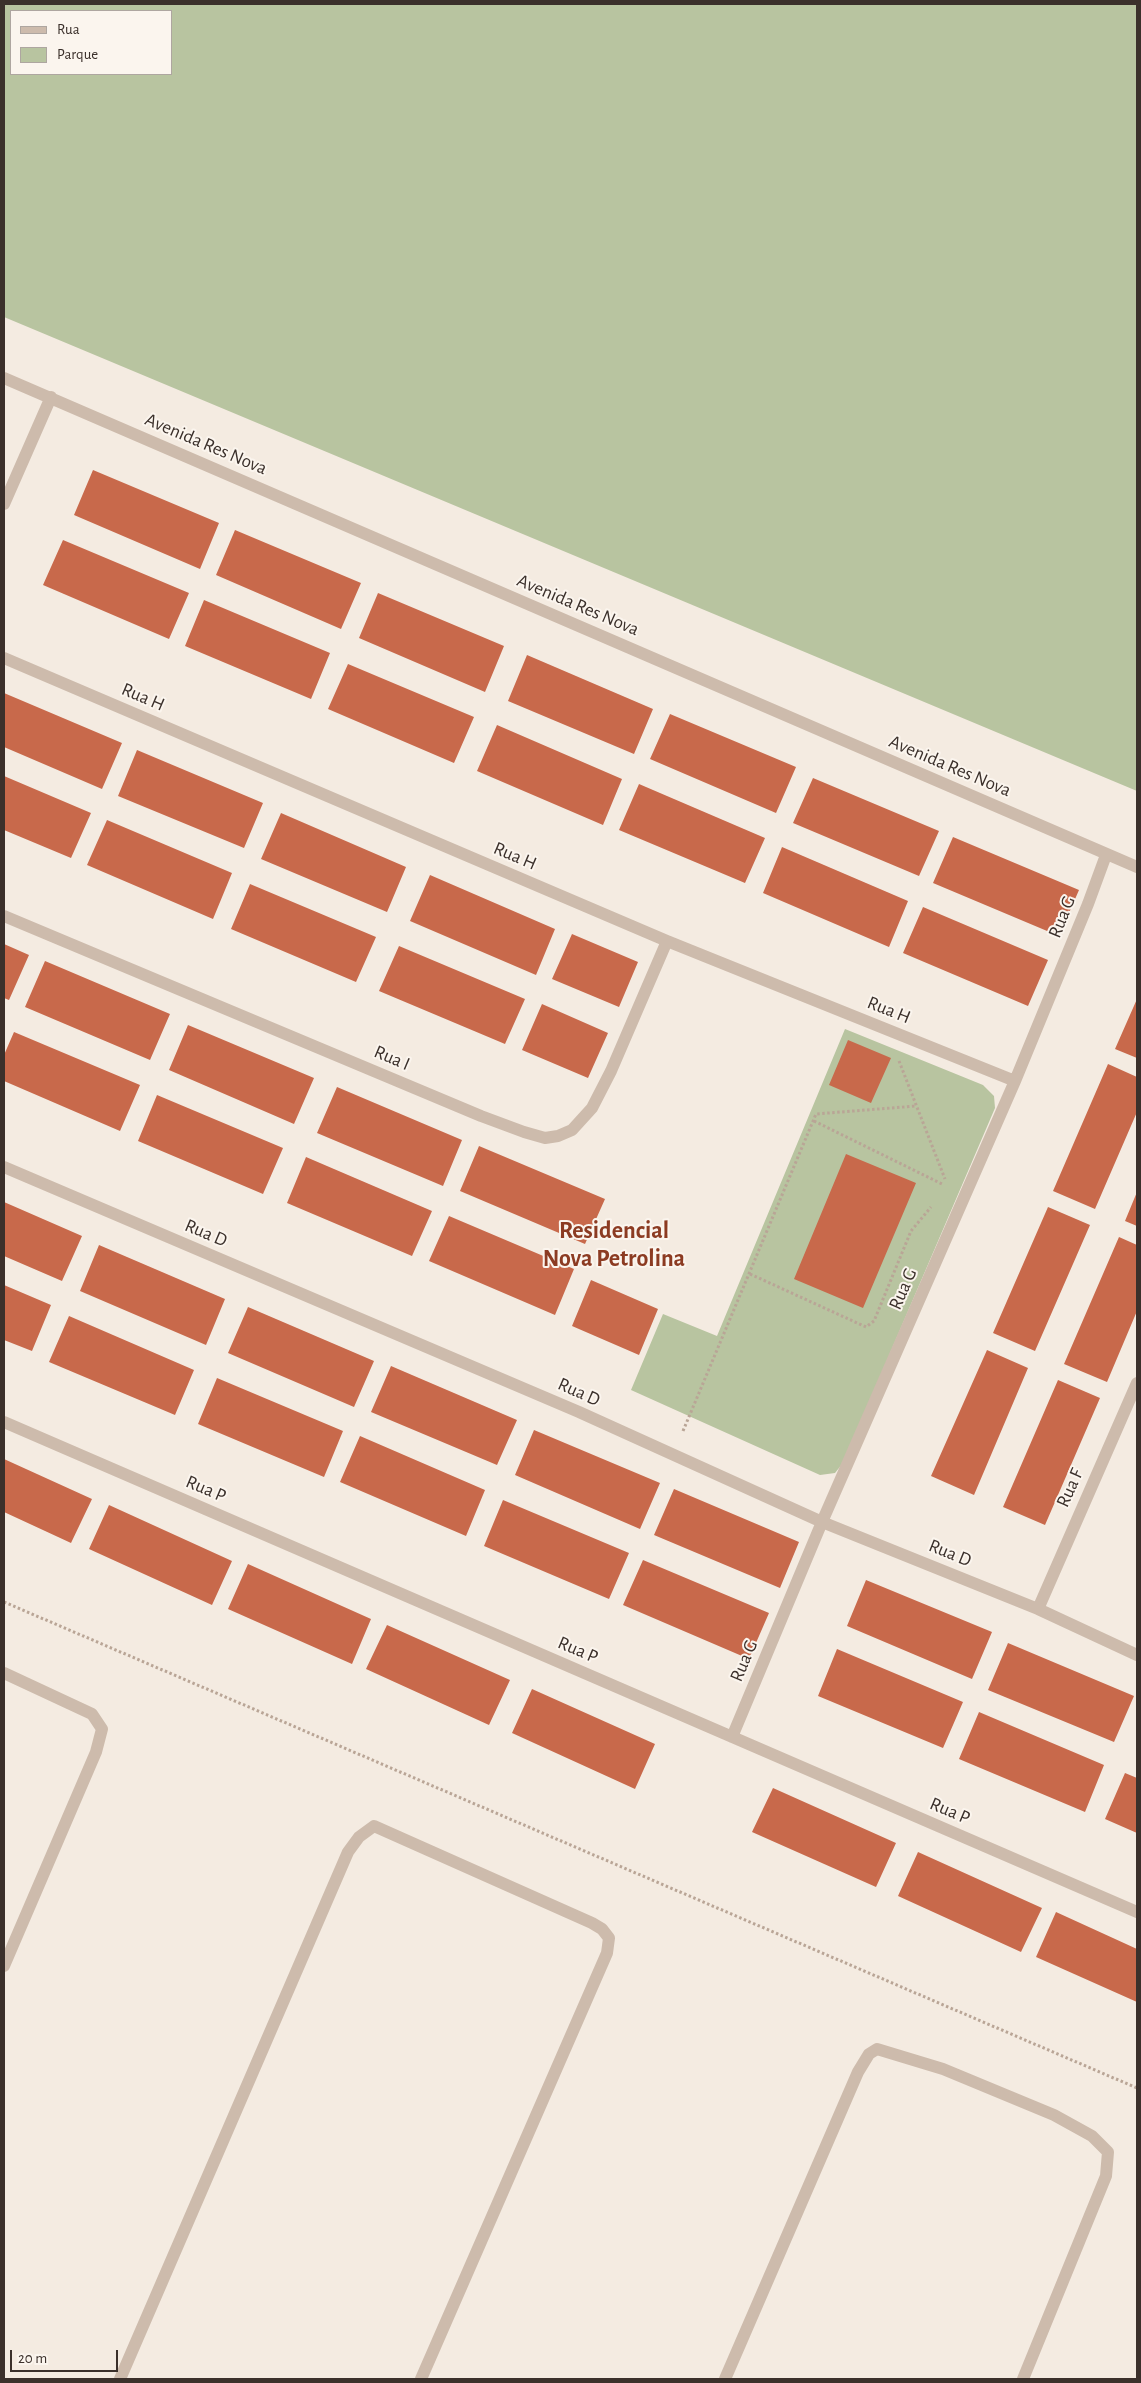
<!DOCTYPE html>
<style>
body{margin:0}
#map{position:relative;width:1141px;height:2383px;overflow:hidden;background:#f4ebe1;font-family:"Alegreya Sans",sans-serif}
canvas{display:block}
.frame{position:absolute;inset:0;border:5px solid #3b302b;pointer-events:none}
.legend{position:absolute;left:10px;top:10px;width:162px;height:65px;box-sizing:border-box;background:#fbf5ee;border:1px solid #aea6a0;margin:0;padding:6px 9px;list-style:none;font-size:15px;color:#3b302b}
.legend li{display:flex;align-items:center;gap:10px;height:25px}
.legend b{width:25px;border:1px solid #aea6a0}
.scale{position:absolute;left:10px;top:2350px;width:108px;height:22px;box-sizing:border-box;border:2px solid #3b302b;border-top:0;padding-left:6px;font-size:15px;line-height:18px;white-space:nowrap;color:#3b302b;-webkit-text-stroke:4px #fbf5ee;paint-order:stroke}
</style>
<div id="map">
<canvas width="1141" height="2383"></canvas>
<div class="frame"></div>
<ul class="legend">
<li><b style="height:6px;background:#cdbbac"></b>Rua</li>
<li><b style="height:14px;background:#b8c4a0"></b>Parque</li>
</ul>
<div class="scale">20 m</div>
</div>
<script>
const c = document.querySelector('canvas').getContext('2d');
c.lineJoin = 'round';
function fillPath(path, color) { c.fillStyle = color; c.fill(path, 'evenodd'); }
const toPath = rows => new Path2D(rows.map(r => 'M' + r).join(''));
function trace(path, color, width, dash) { c.strokeStyle = color; c.lineWidth = width; c.lineCap = dash ? 'butt' : 'round'; c.setLineDash(dash || []); c.stroke(path); }
function label(font, color, halo, rows, align = 'center') {
  c.font = font + ' "Alegreya Sans",sans-serif'; c.lineWidth = 4; c.setLineDash([]); c.textBaseline = 'middle'; c.strokeStyle = halo; c.fillStyle = color; for (const [text, x, y, turn = 0] of rows) {
    c.save(); c.translate(x, y); c.rotate((+turn || 0) * Math.PI / 180); c.textAlign = isNaN(turn) ? turn : align; if (halo) c.strokeText(text, 0, 0); c.fillText(text, 0, 0); c.restore();
  }
}
const green = toPath([
 [4,4,1137,4,1137,791,4,317],
 [11,11,171,11,171,74,11,74],
 [845,1029,983,1085,994,1096,995,1108,843,1463,835,1473,820,1475,631,1390,663,1314,717,1336]
]);
const building = toPath([
 [93,470,219,523,200,569,74,515],
 [235,530,361,583,341,629,216,575],
 [63,540,189,593,169,639,43,585],
 [378,593,504,646,485,692,359,638],
 [204,600,330,653,311,699,185,646],
 [527,655,653,709,634,754,508,701],
 [348,664,474,717,454,763,328,709],
 [4,693,122,743,102,789,4,747],
 [670,714,796,767,776,813,650,759],
 [497,725,622,779,603,825,477,771],
 [137,750,263,803,244,848,118,796],
 [4,776,91,813,71,858,4,830],
 [813,778,939,831,919,876,793,823],
 [639,784,765,838,745,883,619,830],
 [281,813,406,867,387,912,261,859],
 [107,820,232,873,213,919,87,865],
 [953,837,1079,890,1059,936,933,883],
 [782,847,908,901,889,947,763,893],
 [430,875,555,929,536,975,410,921],
 [250,884,376,937,356,982,231,929],
 [923,907,1048,960,1028,1006,903,953],
 [572,934,638,962,619,1007,552,979],
 [4,944,29,955,9,1000,4,998],
 [399,946,525,999,505,1044,379,991],
 [45,961,170,1014,150,1060,25,1007],
 [1137,999,1137,1058,1115,1049],
 [542,1004,608,1033,588,1078,522,1050],
 [188,1025,314,1078,294,1124,169,1070],
 [14,1032,140,1085,120,1131,4,1081,4,1055],
 [848,1040,891,1058,871,1103,829,1085],
 [1108,1064,1137,1077,1137,1112,1095,1209,1053,1191],
 [337,1087,462,1140,443,1186,317,1133],
 [157,1095,283,1148,263,1194,138,1141],
 [479,1146,605,1199,585,1244,460,1191],
 [846,1154,916,1183,863,1308,794,1279],
 [306,1157,432,1211,412,1256,287,1203],
 [1137,1192,1137,1226,1125,1221],
 [4,1202,82,1236,62,1281,4,1256],
 [1048,1207,1090,1225,1035,1351,993,1333],
 [449,1216,574,1269,555,1315,429,1261],
 [1119,1237,1137,1245,1137,1311,1107,1382,1064,1364],
 [99,1245,225,1299,206,1345,80,1291],
 [591,1280,658,1309,639,1355,572,1326],
 [4,1285,51,1305,32,1351,4,1340],
 [248,1307,374,1361,354,1407,228,1353],
 [69,1316,194,1370,175,1415,49,1362],
 [987,1350,1028,1368,974,1495,931,1476],
 [391,1366,517,1420,497,1465,371,1412],
 [217,1378,343,1431,324,1477,198,1424],
 [1058,1380,1100,1398,1045,1525,1003,1507],
 [534,1430,660,1483,640,1529,515,1475],
 [360,1436,485,1490,466,1536,340,1482],
 [4,1459,92,1499,71,1543,4,1512],
 [674,1489,799,1542,780,1588,654,1535],
 [503,1500,629,1553,609,1599,484,1546],
 [109,1505,232,1561,212,1605,89,1549],
 [643,1560,769,1613,749,1659,623,1605],
 [248,1564,371,1619,352,1664,228,1609],
 [866,1580,992,1632,972,1679,847,1626],
 [387,1625,510,1680,489,1725,366,1669],
 [1008,1643,1134,1696,1114,1742,988,1690],
 [837,1649,963,1702,943,1748,818,1696],
 [532,1689,655,1744,635,1789,512,1733],
 [979,1712,1104,1765,1085,1812,959,1759],
 [1125,1773,1137,1778,1137,1833,1105,1819],
 [773,1788,896,1843,876,1887,752,1832],
 [918,1852,1042,1908,1021,1952,898,1896],
 [1056,1912,1137,1949,1137,2002,1036,1957]
]);
const path = toPath([
 [899,1061,945,1179],
 [814,1121,944,1185],
 [750,1274,866,1327,874,1321,911,1231,931,1207],
 [683,1431,816,1114,916,1106],
 [4,1602,1137,2088]
]);
const minor = toPath([
 [4,378,1137,867],
 [4,504,51,397],
 [4,658,667,941,1015,1081],
 [4,916,481,1116,524,1132,545,1138,558,1136,572,1130,592,1108,611,1071,667,941],
 [4,1167,579,1412,822,1522,1038,1609,1137,1655],
 [4,1422,1137,1912],
 [1038,1609,1137,1383],
 [4,1673,92,1714,102,1729,96,1752,4,1966],
 [732,1737,822,1522,1015,1081,1088,904,1106,855],
 [120,2379,348,1852,359,1837,374,1826,592,1923,602,1929,609,1938,607,1953,421,2379],
 [725,2379,858,2072,869,2054,877,2049,943,2069,1054,2115,1092,2136,1108,2152,1106,2176,1023,2379]
]);
const streetNames = [
 ["Avenida Res Nova",206,444,23],
 ["Avenida Res Nova",578,605,23],
 ["Rua H",143,697,23],
 ["Avenida Res Nova",950,766,23],
 ["Rua H",515,856,23],
 ["Rua G",1062,917,-68],
 ["Rua H",889,1010,22],
 ["Rua I",392,1058,23],
 ["Rua D",206,1233,23],
 ["Rua G",903,1289,-66],
 ["Rua D",579,1392,24],
 ["Rua F",1070,1488,-66],
 ["Rua P",206,1489,23],
 ["Rua D",950,1553,22],
 ["Rua P",578,1650,23],
 ["Rua G",744,1661,-67],
 ["Rua P",950,1811,23]
];
const districtNames = [
 ["Residencial",614,1231],
 ["Nova Petrolina",614,1259]
];
fillPath(green, '#b8c4a0');
fillPath(building, '#c8694b');
trace(path, '#b9a596', 3, [2.5, 2.5]);
trace(minor, '#cdbbac', 12);
label('19px', '#3b302b', '#fbf5ee', streetNames);
label('bold 24px', '#8c3b22', '#fbf5ee', districtNames);
</script>
